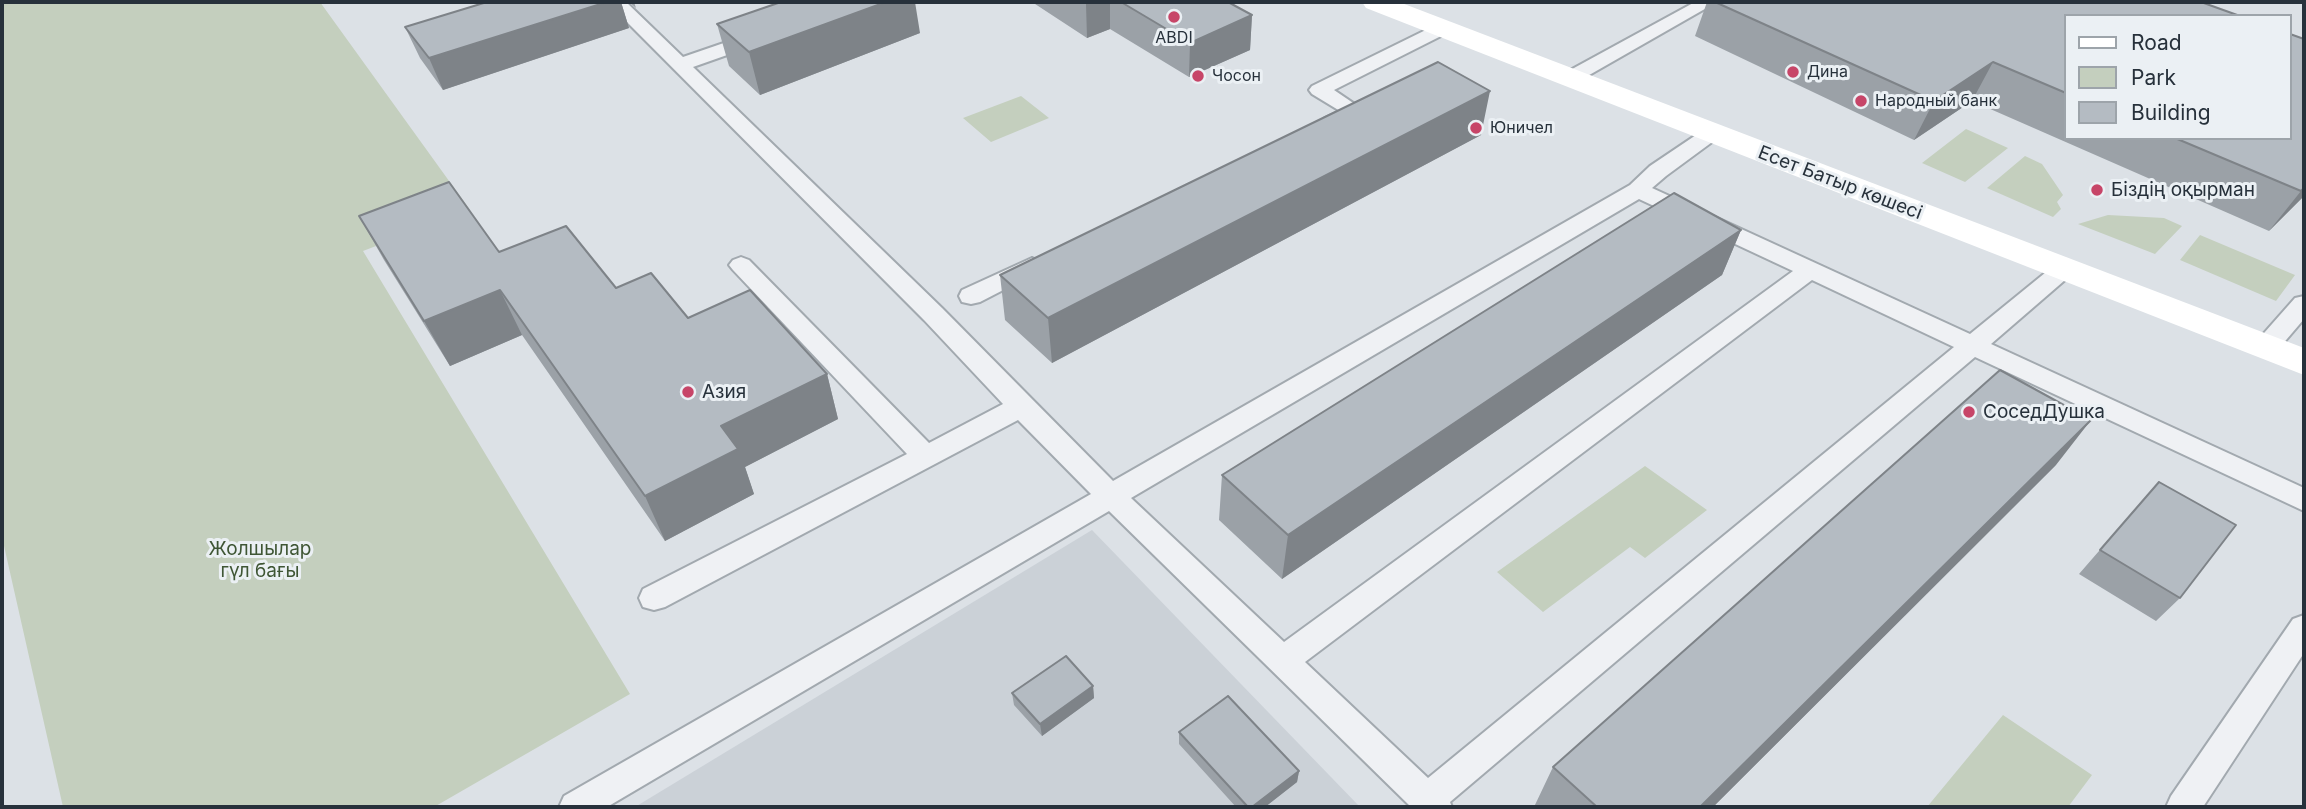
<!DOCTYPE html>
<meta charset="utf-8">
<style>
body{margin:0}
#map{position:relative;width:2306px;height:809px;overflow:hidden;background:#dce1e6;font-family:Inter,sans-serif}
canvas{display:block}
.frame{position:absolute;inset:0;border:4px solid #27313b;pointer-events:none}
.legend{position:absolute;left:2064px;top:14px;width:228px;height:126px;box-sizing:border-box;background:#ebf0f4;border:2px solid #9da4aa;margin:0;padding:9px 12px;list-style:none;font-size:21px;color:#27313b}
.legend li{display:flex;align-items:center;gap:14px;height:35px}
.legend b{width:35px;border:2px solid #9da4aa}
</style>
<div id="map">
<canvas width="2306" height="809"></canvas>
<div class="frame"></div>
<ul class="legend">
<li><b style="height:9px;background:#fff"></b>Road</li>
<li><b style="height:19px;background:#c4cfbe"></b>Park</li>
<li><b style="height:19px;background:#b4bbc2"></b>Building</li>
</ul>
</div>
<script>
const c = document.querySelector('canvas').getContext('2d');
c.lineJoin = 'round';
function fillPath(path, color) { c.fillStyle = color; c.fill(path, 'evenodd'); }
const toPath = rows => new Path2D(rows.map(r => 'M' + r).join(''));
function trace(path, color, width, dash) { c.strokeStyle = color; c.lineWidth = width; c.lineCap = dash ? 'butt' : 'round'; c.setLineDash(dash || []); c.stroke(path); }
function label(font, color, halo, rows, align = 'center') {
  c.font = font + ' Inter,sans-serif'; c.lineWidth = 6; c.setLineDash([]); c.textBaseline = 'middle'; c.strokeStyle = halo; c.fillStyle = color; for (const [text, x, y, turn = 0] of rows) {
    c.save(); c.translate(x, y); c.rotate((+turn || 0) * Math.PI / 180); c.textAlign = isNaN(turn) ? turn : align; if (halo) c.strokeText(text, 0, 0); c.fillText(text, 0, 0); c.restore();
  }
}
const built = toPath([
 [1092,530,1360,807,635,807]
]);
const green = toPath([
 [2,2,320,2,470,210,363,251,630,694,434,807,63,807,2,537],
 [1021,96,1049,118,991,142,963,118],
 [1966,129,2008,148,1965,182,1922,163],
 [2025,156,2042,164,2063,195,2057,202,2061,209,2053,217,1987,188],
 [2108,215,2164,218,2182,226,2155,254,2078,224],
 [2200,235,2295,275,2276,301,2180,260],
 [1645,466,1707,510,1645,558,1630,547,1543,612,1497,572],
 [2003,715,2092,775,2068,807,1927,807]
]);
const lane = toPath([
 [607,2,626,2,683,57,750,34,764,34,766,38,764,42,693,67,942,308,1113,481,1630,185,1650,166,1705,129,1712,127,1719,129,1722,133,1719,137,1666,176,1652,188,1970,334,2056,264,2064,261,2072,264,2076,269,2072,274,1991,344,2304,488,2304,511,1975,357,1450,802,1452,807,1411,807,1109,511,607,807,559,807,564,796,1091,494,1018,420,665,607,654,610,643,607,639,598,643,589,907,454,733,270,729,265,733,260,741,257,749,260,929,443,1003,404,924,320,607,2],
 [1639,199,1793,271,1284,642,1131,498,1639,199],
 [1812,280,1954,347,1428,778,1305,662,1812,280],
 [1695,2,1717,2,1577,82,1570,84,1560,78,1563,74,1695,2],
 [1442,22,1449,24,1451,28,1449,32,1334,90,1365,111,1362,115,1339,126,1325,126,1322,122,1325,118,1340,111,1312,94,1309,90,1312,86,1442,22],
 [1032,258,1040,261,1044,266,1040,271,980,302,971,304,962,302,959,296,962,290,1032,258],
 [2304,296,2304,319,2275,353,2266,356,2257,353,2253,347,2257,341,2295,298,2304,296],
 [2304,615,2304,653,2203,807,2166,807,2171,796,2293,619,2304,615]
]);
const secondary = toPath([
 [1362,2,1399,2,2304,348,2304,375,1366,8,1362,2]
]);
const wall = toPath([
 [487,2,621,2,629,28,443,90,420,58,405,27],
 [629,2,634,2,636,8],
 [1032,2,1228,2,1252,15,1250,50,1189,77,1110,29,1087,38],
 [1707,2,2201,2,2066,16,2066,138,2290,138,2304,196,2269,231,1972,101,1914,140,1695,36],
 [717,24,920,33,760,95,729,66],
 [1481,135,1052,363,1005,320,1000,275],
 [359,216,499,252,616,288,827,374,838,419,745,467,754,494,665,541,522,335,450,366,384,260],
 [1741,230,1722,275,1282,579,1219,520,1222,475],
 [2056,465,1713,807,1534,807,1553,767],
 [2159,482,2180,598,2156,621,2079,574],
 [1093,686,1094,698,1042,736,1014,705,1012,693],
 [1179,732,1299,771,1297,782,1265,807,1236,807,1179,744]
]);
const shadedWall = toPath([
 [607,2,621,2,629,28,443,90,429,58],
 [886,2,915,2,920,33,760,95,749,52],
 [1091,2,1110,2,1110,29,1087,38,1086,4],
 [1252,15,1250,50,1189,77,1190,43],
 [1993,62,1972,101,1914,140,1934,101],
 [1490,91,1481,135,1052,363,1048,318],
 [2304,188,2304,196,2269,231,2301,191],
 [1741,230,1722,275,1282,579,1288,535],
 [500,290,522,335,450,366,424,321],
 [827,374,838,419,745,467,754,494,665,541,645,496,721,426],
 [2091,420,2056,465,1713,807,1700,807],
 [1093,686,1094,698,1042,736,1040,724],
 [1299,771,1297,782,1265,807,1252,807]
]);
const building = toPath([
 [487,2,607,2,429,58,405,27,487,2],
 [781,2,886,2,749,52,717,24,781,2],
 [1121,2,1228,2,1252,15,1190,43,1121,2],
 [1715,2,2201,2,2240,16,2066,16,2066,93,1993,62,1934,101,1715,2],
 [2290,34,2304,39,2304,188,2301,191,2175,138,2290,138,2290,34],
 [1438,62,1490,91,1048,318,1000,275,1438,62],
 [449,182,499,252,566,226,616,288,651,273,688,318,750,290,827,374,721,426,738,449,645,496,500,290,424,321,359,216,449,182],
 [1674,193,1741,230,1288,535,1222,475,1674,193],
 [2000,370,2091,420,1700,807,1597,807,1553,767,2000,370],
 [2159,482,2236,525,2180,598,2100,550,2159,482],
 [1066,656,1093,686,1040,724,1012,693,1066,656],
 [1228,696,1299,771,1252,807,1248,807,1179,732,1228,696]
]);
const markers = [
 [1174,17,7,"#c74568"],
 [1793,72,7,"#c74568"],
 [1198,76,7,"#c74568"],
 [1861,101,7,"#c74568"],
 [1476,128,7,"#c74568"],
 [2097,190,7,"#c74568"],
 [688,392,7,"#c74568"],
 [1969,412,7,"#c74568"]
];
const farPoinames = [
 ["ABDI",1174,38,"center"],
 ["Дина",1807,72],
 ["Чосон",1212,76],
 ["Народный банк",1875,101],
 ["Юничел",1490,128]
];
const streetNames = [
 ["Есет Батыр көшесі",1840,183,21]
];
const poiNames = [
 ["Біздің оқырман",2111,190],
 ["Азия",702,392],
 ["СоседДушка",1983,412]
];
const parkNames = [
 ["Жолшылар",260,549],
 ["гүл бағы",260,571]
];
fillPath(built, '#cbd1d7');
fillPath(green, '#c4cfbe');
trace(lane, '#a2a9af', 4);
fillPath(lane, '#eff1f4');
fillPath(secondary, '#fff');
fillPath(wall, '#9ba1a7');
fillPath(shadedWall, '#7e8388');
fillPath(building, '#b4bbc2');
trace(building, '#7e8388', 2);
for (const [x, y, r, color] of markers) { const dot = new Path2D(); dot.arc(x, y, r, 0, 2 * Math.PI); c.fillStyle = color; c.fill(dot); trace(dot, '#ebf0f4', 2.5); }
label('16px', '#27313b', '#ebf0f4', farPoinames, 'left');
label('19px', '#27313b', '#ebf0f4', streetNames);
label('19px', '#27313b', '#ebf0f4', poiNames, 'left');
label('19px', '#3f5635', '#ebf0f4', parkNames);
</script>
